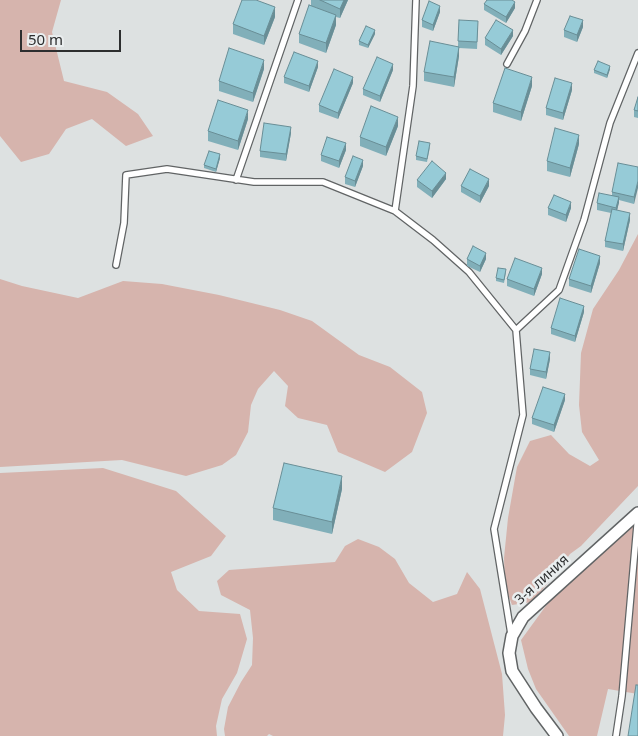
<!DOCTYPE html>
<meta charset="utf-8">
<style>
body{margin:0}
#map{position:relative;width:638px;height:736px;overflow:hidden;background:#dde1e1;font-family:"Noto Sans",sans-serif}
canvas{display:block}
.scale{position:absolute;left:20px;top:30px;width:101px;height:22px;box-sizing:border-box;border:2px solid #2d2e2f;border-top:0;padding-left:6px;font-size:15px;line-height:18px;white-space:nowrap;color:#2d2e2f;-webkit-text-stroke:4px #eaeeef;paint-order:stroke}
</style>
<div id="map">
<canvas width="638" height="736"></canvas>
<div class="scale">50 m</div>
</div>
<script>
const c = document.querySelector('canvas').getContext('2d');
c.lineJoin = 'round';
function fillPath(path, color) { c.fillStyle = color; c.fill(path, 'evenodd'); }
const toPath = rows => new Path2D(rows.map(r => 'M' + r).join(''));
function trace(path, color, width, dash) { c.strokeStyle = color; c.lineWidth = width; c.lineCap = dash ? 'butt' : 'round'; c.setLineDash(dash || []); c.stroke(path); }
function label(font, color, halo, rows, align = 'center') {
  c.font = font + ' "Noto Sans",sans-serif'; c.lineWidth = 5; c.setLineDash([]); c.textBaseline = 'middle'; c.strokeStyle = halo; c.fillStyle = color; for (const [text, x, y, turn = 0] of rows) {
    c.save(); c.translate(x, y); c.rotate((+turn || 0) * Math.PI / 180); c.textAlign = isNaN(turn) ? turn : align; if (halo) c.strokeText(text, 0, 0); c.fillText(text, 0, 0); c.restore();
  }
}
const green = toPath([
 [0,0,61,0,52,32,64,81,107,92,138,114,153,136,126,146,92,119,66,129,49,154,21,162,0,136],
 [638,234,638,486,581,546,570,554,554,576,532,602,512,605,505,586,504,558,508,518,517,467,530,441,551,435,569,454,590,466,599,460,582,432,579,405,581,353,593,309,619,270],
 [0,279,22,286,78,298,123,281,162,284,219,295,280,310,312,321,359,355,390,367,422,392,427,413,412,452,385,472,338,452,327,425,298,418,285,406,288,386,274,371,258,389,251,405,248,432,236,455,222,465,186,476,122,460,0,467],
 [103,468,176,491,226,536,211,556,171,572,177,590,199,611,240,614,247,639,237,673,222,699,216,726,217,736,0,736,0,473],
 [638,522,638,694,608,689,597,736,569,736,536,689,528,669,521,640,548,603,589,558],
 [358,539,379,547,395,559,409,583,433,602,457,594,467,572,480,589,502,674,505,715,503,736,273,736,269,734,267,736,225,736,224,729,228,707,241,682,252,665,253,638,250,610,221,595,217,581,229,570,335,562,345,546]
]);
const lane = toPath([
 [416,0,413,86,395,211,433,240,469,272,516,330,523,415,494,529,511,634],
 [507,64,525,31,537,0],
 [236,180,298,0],
 [116,265,124,223,126,175,167,169,254,182,323,182,395,211],
 [516,330,559,290,584,220,610,123,638,53],
 [616,736,622,696,638,514]
]);
const street = toPath([
 [557,736,536,708,512,671,509,653,512,636,523,617,638,513]
]);
const wall = toPath([
 [311,0,348,0,340,18,336,17,336,25,326,53,299,43,299,34,317,8,311,6],
 [484,4,515,8,506,23,484,10],
 [440,12,433,31,422,27,422,20],
 [275,17,264,45,233,34,233,24],
 [459,20,478,28,477,49,459,48,459,56,454,87,424,81,424,72,458,46],
 [583,27,577,42,564,37,564,30],
 [375,34,368,48,359,45,359,41],
 [513,36,501,55,485,45,485,38],
 [318,67,309,92,284,83,284,77],
 [264,69,253,102,219,91,219,81],
 [610,69,607,78,594,73,594,70],
 [393,70,380,102,363,95,363,89],
 [353,83,338,119,319,112,319,105],
 [532,86,521,121,493,112,493,103],
 [572,90,563,120,546,115,546,108],
 [638,97,638,118,634,117,634,110],
 [248,119,238,150,208,141,208,131],
 [398,126,386,156,360,146,360,137],
 [291,133,286,161,260,157,260,151],
 [579,144,570,177,547,171,547,161],
 [430,147,427,162,416,160,416,156],
 [346,150,339,168,321,161,321,155],
 [220,158,216,172,204,168,204,165],
 [363,166,355,187,345,184,345,177],
 [638,167,634,204,619,200,617,211,630,220,623,251,605,247,605,241,611,213,597,210,597,203,612,195,612,192],
 [446,179,432,198,417,187,417,180],
 [461,186,489,186,480,203,461,192],
 [548,208,571,208,566,222,548,215],
 [467,259,486,259,480,272,467,266],
 [600,263,591,293,569,286,569,279],
 [506,272,504,283,496,281,496,278],
 [542,274,534,296,507,286,507,279],
 [584,312,575,342,551,334,551,328],
 [550,359,546,379,530,375,530,369],
 [565,400,554,432,532,424,532,418],
 [342,489,332,534,273,520,273,508]
]);
const shadedWall = toPath([
 [344,0,348,0,340,18,340,9],
 [515,2,515,8,506,23,506,17],
 [440,6,440,12,433,31,433,25],
 [275,7,275,17,264,45,264,36],
 [336,15,336,25,326,53,326,43],
 [583,20,583,27,577,42,577,35],
 [375,30,375,34,368,48,368,45],
 [513,30,513,36,501,55,501,49],
 [459,47,459,56,454,87,454,77],
 [264,60,264,69,253,102,253,93],
 [318,61,318,67,309,92,309,86],
 [393,64,393,70,380,102,380,96],
 [610,66,610,69,607,78,607,75],
 [353,77,353,83,338,119,338,113],
 [532,77,532,86,521,121,521,112],
 [572,83,572,90,563,120,563,113],
 [248,110,248,119,238,150,238,141],
 [398,117,398,126,386,156,386,147],
 [291,127,291,133,286,161,286,154],
 [579,135,579,144,570,177,570,168],
 [346,143,346,150,339,168,339,161],
 [220,154,220,158,216,172,216,169],
 [363,160,363,166,355,187,355,181],
 [446,173,446,179,432,198,432,191],
 [489,179,489,186,480,203,480,196],
 [638,181,638,188,634,204,634,197],
 [619,197,619,203,616,214,616,208],
 [571,202,571,208,566,222,566,215],
 [630,213,630,220,623,251,623,244],
 [486,253,486,259,480,272,480,266],
 [600,256,600,263,591,293,591,286],
 [542,268,542,274,534,296,534,289],
 [584,306,584,312,575,342,575,336],
 [550,352,550,359,546,379,546,372],
 [565,394,565,400,554,432,554,425],
 [342,476,342,489,332,534,332,522]
]);
const building = toPath([
 [242,0,256,0,275,7,264,36,233,24,242,0],
 [320,0,344,0,340,9,320,0],
 [487,0,512,0,515,2,506,17,484,4,487,0],
 [429,1,440,6,433,25,422,20,429,1],
 [309,5,336,15,326,43,299,34,309,5],
 [570,16,583,20,577,35,564,30,570,16],
 [459,20,478,21,477,42,458,41,459,20],
 [496,20,513,30,501,49,485,38,496,20],
 [366,26,375,30,368,45,359,41,366,26],
 [430,41,459,47,454,77,424,72,430,41],
 [229,48,264,60,253,93,219,81,229,48],
 [294,52,318,61,309,86,284,77,294,52],
 [377,57,393,64,380,96,363,89,377,57],
 [598,61,610,66,607,75,594,70,598,61],
 [505,68,532,77,521,112,493,103,505,68],
 [334,69,353,77,338,113,319,105,334,69],
 [555,78,572,83,563,113,546,108,555,78],
 [638,97,638,111,634,110,638,97],
 [218,100,248,110,238,141,208,131,218,100],
 [371,106,398,117,386,147,360,137,371,106],
 [264,123,291,127,286,154,260,151,264,123],
 [555,128,579,135,570,168,547,161,555,128],
 [327,137,346,143,339,161,321,155,327,137],
 [419,141,430,143,427,159,416,156,419,141],
 [209,151,220,154,216,169,204,165,209,151],
 [353,156,363,160,355,181,345,177,353,156],
 [432,161,446,173,432,191,417,180,432,161],
 [618,163,638,167,638,181,634,197,612,192,618,163],
 [470,169,489,179,480,196,461,186,470,169],
 [599,193,619,197,616,208,597,203,599,193],
 [554,195,571,202,566,215,548,208,554,195],
 [612,209,630,213,623,244,605,241,612,209],
 [473,246,486,253,480,266,467,259,473,246],
 [579,249,600,256,591,286,569,279,579,249],
 [515,258,542,268,534,289,507,279,515,258],
 [498,268,506,269,504,280,496,278,498,268],
 [560,298,584,306,575,336,551,328,560,298],
 [534,349,550,352,546,372,530,369,534,349],
 [543,387,565,394,554,425,532,418,543,387],
 [284,463,342,476,332,522,273,508,284,463],
 [636,685,638,685,638,736,628,736,636,685]
]);
const streetNames = [
 ["3-я линия",542,580,-42]
];
fillPath(green, '#d6b4ad');
trace(lane, '#616465', 8);
trace(street, '#616465', 14);
trace(lane, '#fff', 5.5);
trace(street, '#fff', 11);
fillPath(wall, '#81afb9');
fillPath(shadedWall, '#698e96');
fillPath(building, '#96cbd7');
trace(building, '#698e96', 1);
label('14px', '#2d2e2f', '#eaeeef', streetNames);
</script>
